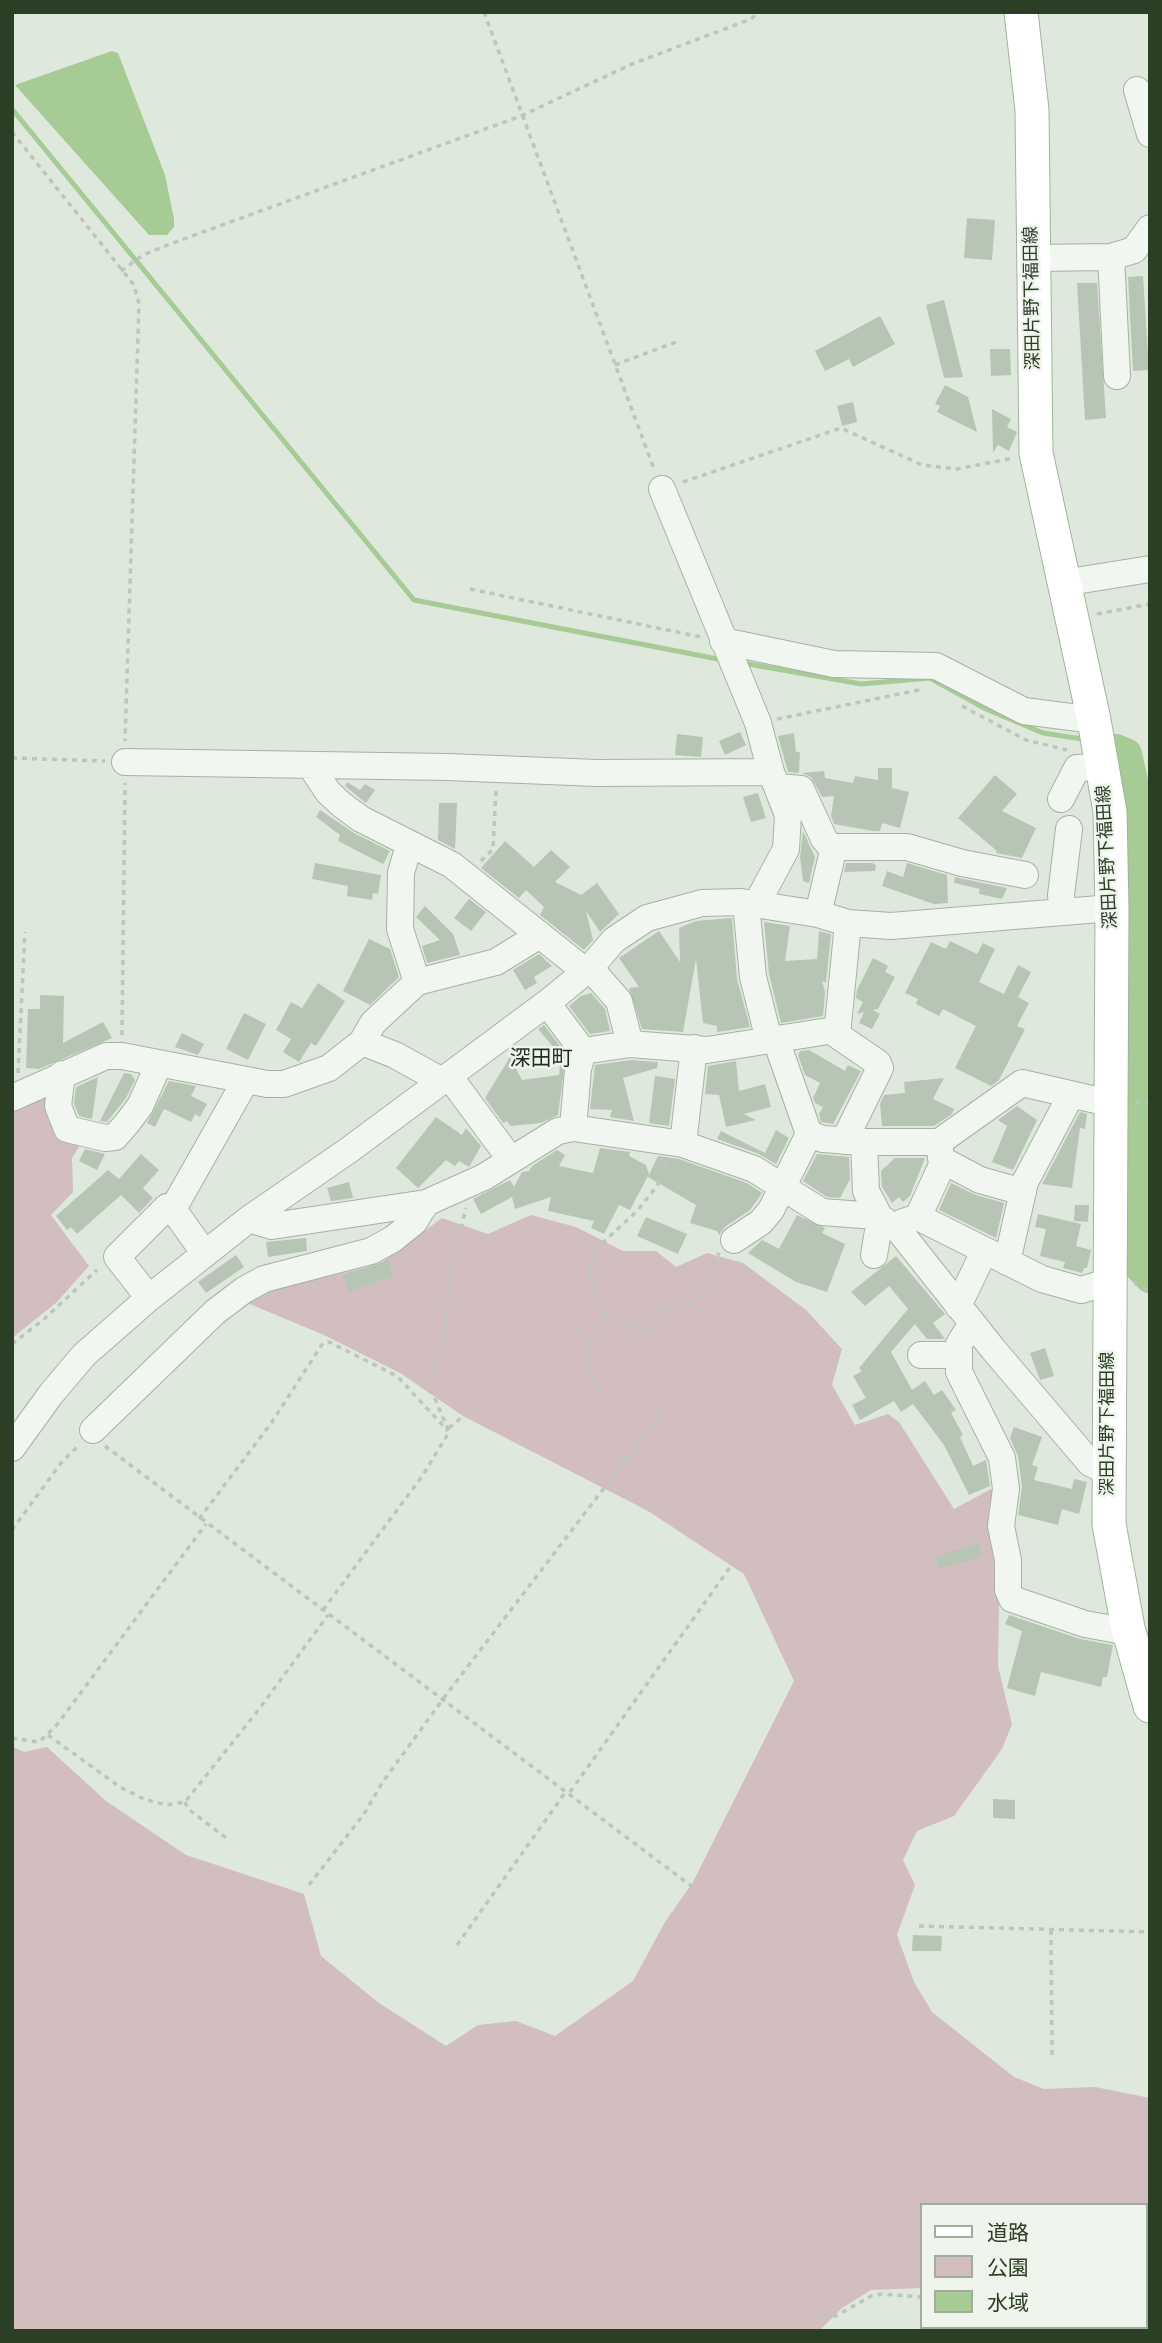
<!DOCTYPE html>
<meta charset="utf-8">
<style>
body{margin:0}
#map{position:relative;width:1162px;height:2343px;overflow:hidden;background:#dfe8dd;font-family:Poppins,"Noto Sans JP",sans-serif}
canvas{display:block}
.frame{position:absolute;inset:0;border:14px solid #2b3f25;pointer-events:none}
.legend{position:absolute;left:920px;top:2203px;width:228px;height:126px;box-sizing:border-box;background:#eff5ec;border:2px solid #a1ac9c;margin:0;padding:9px 12px;list-style:none;font-size:21px;color:#2b3f25}
.legend li{display:flex;align-items:center;gap:14px;height:35px}
.legend b{width:35px;border:2px solid #a1ac9c}
</style>
<div id="map">
<canvas width="1162" height="2343"></canvas>
<div class="frame"></div>
<ul class="legend">
<li><b style="height:9px;background:#fff"></b>道路</li>
<li><b style="height:19px;background:#d2bdbf"></b>公園</li>
<li><b style="height:19px;background:#a6cb95"></b>水域</li>
</ul>
</div>
<script>
const c = document.querySelector('canvas').getContext('2d');
c.lineJoin = 'round';
function fillPath(path, color) { c.fillStyle = color; c.fill(path, 'evenodd'); }
const toPath = rows => new Path2D(rows.map(r => 'M' + r).join(''));
function trace(path, color, width, dash) { c.strokeStyle = color; c.lineWidth = width; c.lineCap = dash ? 'butt' : 'round'; c.setLineDash(dash || []); c.stroke(path); }
function label(font, color, halo, rows, align = 'center') {
  c.font = font + ' Poppins,"Noto Sans JP",sans-serif'; c.lineWidth = 5; c.setLineDash([]); c.textBaseline = 'middle'; c.strokeStyle = halo; c.fillStyle = color; for (const [text, x, y, turn = 0] of rows) {
    c.save(); c.translate(x, y); c.rotate((+turn || 0) * Math.PI / 180); c.textAlign = isNaN(turn) ? turn : align; if (halo) c.strokeText(text, 0, 0); c.fillText(text, 0, 0); c.restore();
  }
}
const green = toPath([
 [48,1089,80,1145,72,1158,73,1192,51,1215,89,1266,57,1302,12,1338,12,1108],
 [531,1215,576,1227,623,1251,656,1251,676,1267,707,1253,743,1263,806,1310,842,1349,832,1385,855,1425,888,1414,899,1422,954,1509,991,1489,997,1499,1000,1541,998,1666,1012,1724,1002,1749,954,1816,917,1831,903,1860,915,1885,897,1935,914,1982,932,2012,1014,2077,1044,2089,1095,2087,1150,2098,1150,2276,1146,2278,1146,2205,922,2205,922,2288,871,2290,842,2308,819,2331,12,2331,12,1746,24,1752,47,1747,106,1801,186,1855,304,1894,321,1956,379,2003,446,2046,478,2025,516,2021,555,2036,633,1981,665,1922,693,1882,794,1681,744,1574,648,1511,463,1416,400,1373,324,1335,245,1302,277,1288,378,1265,442,1218,488,1234]
]);
const water = toPath([
 [112,51,118,53,165,175,174,219,174,227,167,235,149,235,15,85]
]);
const stream = toPath([
 [12,109,414,600,723,660],
 [743,663,861,684,930,678,986,709,1043,733,1082,739]
]);
const river = toPath([
 [1116,750,1126,754,1135,795,1133,1232,1136,1262,1150,1277]
]);
const building = toPath([
 [967,218,995,220,992,260,964,258],
 [1143,276,1149,370,1133,371,1128,277],
 [1077,283,1097,283,1106,418,1085,420],
 [944,300,958,357,963,377,944,378,926,305],
 [880,316,895,344,853,367,849,359,825,371,815,351],
 [990,349,1010,349,1011,375,991,376],
 [945,385,968,397,977,432,937,412,940,406,935,404],
 [853,402,857,422,842,426,837,406],
 [992,409,1011,419,1007,427,1017,432,1009,451,998,445,993,453],
 [740,732,746,745,725,755,719,741],
 [794,733,796,752,800,752,799,773,788,772,778,736],
 [677,734,703,737,701,757,675,755],
 [878,768,892,768,892,788,909,792,900,828,882,823,880,831,873,831,834,824,831,816,834,796,822,797,811,777,802,773,824,771,825,778,853,783,855,776,878,780],
 [995,775,1017,794,1002,811,1036,828,1022,858,996,853,997,851,958,818],
 [347,782,360,790,365,784,375,790,366,803,345,786],
 [758,793,766,818,751,822,743,797],
 [439,803,457,803,455,849,438,840],
 [320,810,354,833,390,851,383,864,338,841,340,835,316,817],
 [803,831,815,857,809,883,803,881,800,857],
 [505,841,534,867,551,850,570,867,555,882,581,895,597,883,619,914,600,932,586,911,593,940,584,950,540,915,544,907,526,890,519,898,481,868],
 [315,863,381,875,378,894,373,893,372,900,347,896,348,886,312,879],
 [846,863,872,863,876,865,875,871,844,872],
 [907,863,947,875,948,903,934,904,882,886,887,871,903,877],
 [955,877,959,878,1007,888,1002,899,979,894,980,889,954,883],
 [469,899,486,912,471,931,454,918],
 [425,906,453,934,460,955,427,963,422,946,440,940,416,917],
 [732,918,737,979,750,1027,717,1032,717,1026,703,1023,696,959,683,1032,642,1029,629,988,639,987,619,958,659,931,680,962,679,928,696,921],
 [764,922,790,926,785,961,817,959,819,931,831,934,826,983,822,981,825,992,823,1016,781,1023,769,974],
 [369,939,390,949,399,977,370,1005,343,991],
 [950,941,977,954,983,943,995,949,979,982,1004,994,1018,965,1031,972,1018,997,1029,1003,1017,1026,1025,1029,999,1080,991,1086,955,1068,976,1026,943,1009,939,1016,916,1004,918,999,905,993,931,942,946,949],
 [539,954,552,966,534,977,537,983,525,990,513,970],
 [873,958,888,966,885,972,895,977,878,1009,873,1010,880,1014,872,1029,859,1023,864,1012,857,1014,863,1002,856,998,857,990],
 [318,983,345,1001,316,1046,311,1043,299,1062,283,1052,291,1039,276,1030,291,1002,302,1008],
 [591,993,605,1009,610,1031,590,1034,569,1006,581,996],
 [40,995,64,996,63,1043,103,1022,112,1038,39,1069,26,1068,28,1009,40,1009],
 [244,1013,266,1024,248,1060,226,1049],
 [544,1025,566,1054,558,1115,541,1123,510,1126,507,1121,503,1123,485,1098,510,1057,522,1080,559,1075,561,1056,538,1029],
 [182,1033,204,1044,198,1055,175,1047],
 [809,1050,845,1071,848,1065,861,1071,833,1124,821,1122,819,1114,823,1107,815,1103,813,1098,820,1083,805,1075,798,1055,800,1051],
 [631,1060,658,1062,657,1068,623,1078,634,1121,610,1117,612,1110,590,1109,595,1065],
 [736,1061,739,1091,765,1084,771,1107,744,1114,756,1120,726,1127,719,1095,705,1094,708,1066],
 [124,1073,131,1074,135,1080,126,1098,107,1122,100,1121],
 [655,1076,675,1079,669,1126,649,1123],
 [98,1077,92,1119,79,1116,74,1104,76,1087],
 [944,1078,933,1099,954,1109,952,1114,934,1126,882,1126,880,1104,884,1095,905,1093,904,1082],
 [169,1081,196,1086,191,1096,207,1104,200,1117,195,1114,191,1122,164,1109,155,1127,147,1123],
 [1017,1106,1037,1120,1013,1170,992,1162,1007,1126,998,1120],
 [1080,1112,1087,1114,1085,1129,1080,1128,1072,1188,1042,1184],
 [436,1117,462,1135,466,1128,481,1146,469,1167,459,1161,455,1166,446,1160,418,1188,396,1168],
 [776,1130,789,1138,776,1164,759,1154,717,1139,721,1131,765,1153],
 [600,1148,630,1152,629,1156,646,1165,649,1174,630,1210,619,1205,604,1234,591,1228,594,1221,548,1211,551,1197,515,1209,512,1197,481,1214,473,1199,510,1180,514,1187,522,1172,529,1171,532,1166,557,1150,565,1155,559,1166,593,1173],
 [85,1149,105,1154,97,1170,79,1161],
 [141,1154,159,1170,143,1188,153,1198,139,1213,121,1195,77,1234,71,1227,67,1230,56,1216,108,1170,119,1179],
 [817,1154,849,1157,850,1179,840,1198,827,1197,803,1181],
 [658,1156,679,1159,747,1183,762,1193,750,1210,725,1227,719,1235,717,1231,690,1223,696,1205,648,1177],
 [895,1158,925,1158,910,1196,903,1202,899,1197,892,1203,882,1187,881,1171],
 [349,1182,353,1198,331,1201,327,1188],
 [951,1183,976,1195,1004,1203,996,1238,939,1210],
 [1075,1205,1089,1205,1088,1222,1074,1221],
 [1038,1214,1081,1224,1076,1246,1091,1250,1087,1268,1084,1268,1082,1273,1063,1268,1065,1262,1040,1256,1046,1229,1035,1227],
 [797,1215,825,1228,822,1233,845,1244,827,1292,796,1282,748,1253,762,1240,779,1249],
 [646,1217,687,1234,678,1254,637,1236],
 [306,1238,307,1251,268,1257,266,1242],
 [236,1255,244,1267,206,1293,198,1282],
 [896,1256,945,1314,933,1323,945,1339,927,1339,915,1324,891,1352,912,1390,925,1381,934,1395,942,1390,956,1410,951,1413,963,1435,960,1437,973,1466,986,1460,990,1486,969,1495,944,1445,913,1404,901,1412,894,1401,860,1420,852,1405,866,1398,853,1376,862,1371,859,1368,908,1309,889,1286,865,1306,851,1292],
 [388,1260,393,1276,349,1292,343,1275],
 [1045,1348,1054,1376,1040,1380,1030,1353],
 [1014,1427,1042,1437,1032,1465,1038,1467,1034,1480,1072,1489,1074,1479,1087,1482,1079,1514,1062,1509,1058,1525,1018,1515,1022,1487,1018,1456,1010,1438],
 [979,1543,983,1556,939,1569,935,1557],
 [1009,1615,1080,1639,1113,1645,1107,1677,1103,1677,1101,1687,1041,1672,1035,1696,1007,1688,1022,1631,1005,1624],
 [993,1799,1015,1800,1015,1819,993,1818],
 [913,1935,942,1936,941,1951,912,1951]
]);
const path = toPath([
 [484,12,654,469],
 [12,132,134,285,139,304,125,741],
 [121,271,143,255,170,244,521,116,632,64,751,19,759,12],
 [615,365,676,342],
 [683,482,841,428,922,465,957,469,1014,458],
 [470,589,701,637],
 [1097,614,1150,604],
 [962,706,1026,740,1067,750],
 [777,719,924,689],
 [12,758,105,761],
 [481,861,493,849,496,790],
 [122,1035,125,783],
 [18,1073,25,932],
 [1136,1103,1150,1102],
 [1134,1283,1150,1291],
 [605,1314,637,1329,647,1331,652,1329,658,1313,664,1308,695,1303,719,1253],
 [12,1344,43,1320,97,1270],
 [600,1390,588,1370,589,1342,604,1314,592,1280,590,1265,595,1250,637,1211,657,1186,667,1161],
 [449,1428,462,1417],
 [105,1446,694,1888],
 [199,1519,272,1422,323,1343,329,1342,397,1376,448,1431],
 [12,1530,61,1463,80,1444],
 [323,1610,423,1475,449,1432,430,1387,431,1375,444,1346,450,1272,466,1208],
 [48,1735,120,1787,144,1799,166,1805,185,1802,260,1708,328,1615],
 [12,1738,39,1742,56,1726,206,1524],
 [570,1792,738,1556],
 [185,1802,188,1809,229,1840],
 [309,1885,364,1814,382,1783,443,1699,662,1412],
 [919,1926,1150,1932],
 [1051,1930,1052,2058],
 [457,1945,567,1790],
 [1146,2285,1150,2284],
 [813,2315,836,2316,871,2296,882,2294,922,2297]
]);
const minor = toPath([
 [1137,90,1150,134],
 [1111,257,1117,376],
 [1032,258,1111,257,1134,250,1150,228],
 [662,489,758,723,771,772,788,815,786,849,756,905],
 [1063,583,1150,569],
 [723,641,834,664,936,666,1024,711,1094,720],
 [125,762,448,767,597,773,771,772],
 [310,765,328,792,342,805,361,819,452,865,585,971],
 [779,787,801,789,824,839,832,849],
 [1061,799,1077,768,1103,767],
 [409,845,401,873,400,929,417,982],
 [746,903,753,977,769,1040],
 [1063,912,1061,895,1069,829],
 [818,914,834,847,907,847,962,863,1025,875],
 [590,968,619,1001,630,1044],
 [547,1003,583,1051],
 [776,1040,809,1134,823,1139,864,1142,866,1191,880,1218],
 [362,1042,373,1023,417,982,496,962,538,936],
 [62,1074,58,1106,67,1129,105,1138,115,1137,128,1122,140,1106,159,1064],
 [449,1076,511,1160],
 [12,1098,106,1056,122,1056,267,1084,284,1084,329,1068,362,1042,395,1055,442,1081],
 [573,1128,578,1069,583,1051,630,1044,707,1050,835,1030],
 [844,1141,880,1068,878,1063,837,1035,848,923],
 [864,1142,939,1142,1022,1083,1109,1103],
 [683,1144,694,1048],
 [942,1160,980,1180,1023,1192],
 [173,1209,246,1080],
 [918,1217,1042,1279,1081,1290,1108,1282],
 [249,1219,272,1226,426,1203,484,1177,558,1131,573,1128,683,1144,754,1169,822,1212,876,1216,897,1228,993,1349,1090,1463,1108,1472],
 [903,1222,918,1217,942,1165,939,1142],
 [734,1240,761,1222,771,1210,809,1134],
 [874,1255,878,1231,884,1220],
 [1007,1262,1025,1182,1071,1095],
 [149,1298,117,1257,167,1207,173,1209,205,1254],
 [958,1306,984,1252],
 [972,1323,959,1344,959,1372,1002,1458,1006,1489,1001,1526,1008,1560,1008,1590,1012,1599,1085,1624,1129,1632],
 [921,1355,957,1355],
 [93,1430,215,1312,244,1290,264,1279,371,1251,393,1239,414,1222,426,1203],
 [12,1448,51,1394,84,1355,149,1298,249,1219,349,1150,547,1003,590,968,614,940,647,918,702,903,741,902,818,914,848,923,891,926,1112,908]
]);
const major = toPath([
 [1021,12,1032,110,1036,453,1094,720,1110,812,1112,908,1109,1524,1128,1628,1150,1706]
]);
const streetNames = [
 ["深田片野下福田線",1033,298,-91],
 ["深田片野下福田線",1108,857,-93],
 ["深田片野下福田線",1108,1424,-90]
];
const quarterNames = [
 ["深田町",541,1060]
];
fillPath(green, '#d2bdbf');
fillPath(water, '#a6cb95');
trace(stream, '#a6cb95', 5);
trace(river, '#a6cb95', 32);
fillPath(building, '#b7c5b4');
trace(minor, '#a5b2a2', 28);
trace(major, '#a1b49b', 35);
trace(path, '#bec6bb', 3.5, [5, 5]);
trace(minor, '#f1f6f0', 26);
trace(major, '#fff', 33);
label('18px', '#2b3f25', '#eff5ec', streetNames);
label('21px', '#1c3018', '#eff5ec', quarterNames);
</script>
